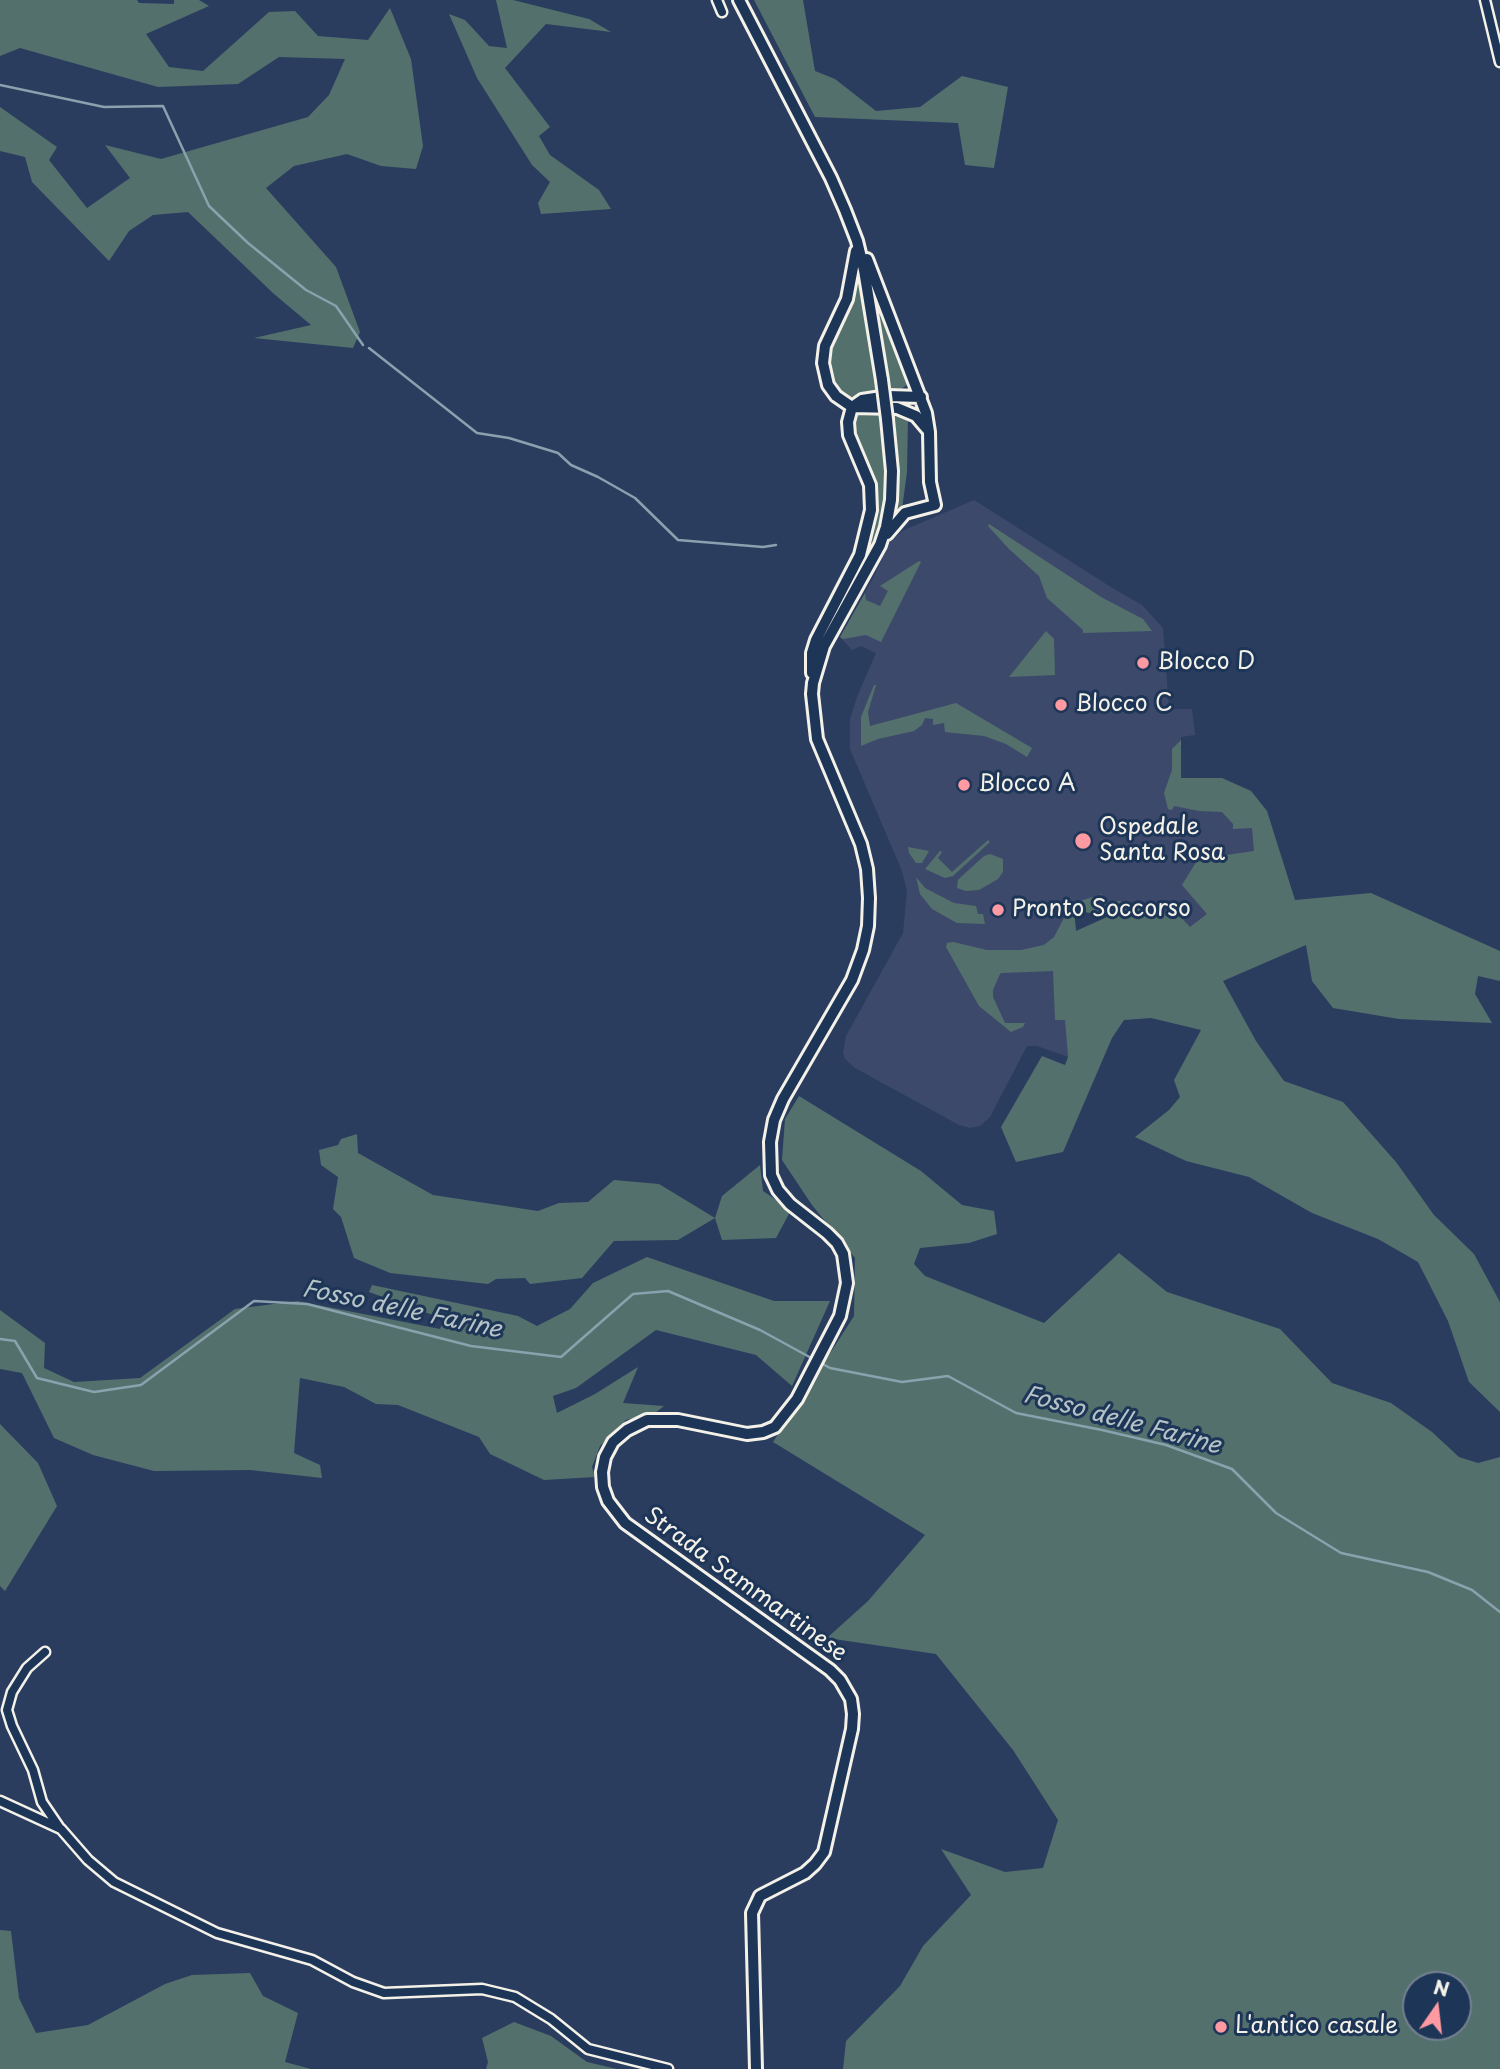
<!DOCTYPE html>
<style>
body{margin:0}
#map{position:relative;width:1500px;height:2069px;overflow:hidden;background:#2a3d5f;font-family:"Playpen Sans",sans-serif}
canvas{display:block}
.north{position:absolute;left:1402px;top:1971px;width:70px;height:70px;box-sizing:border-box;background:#1d3557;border:2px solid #738091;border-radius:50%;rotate:14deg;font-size:19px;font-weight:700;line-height:28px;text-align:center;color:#f4f1e8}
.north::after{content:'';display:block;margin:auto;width:24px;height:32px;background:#ff9aa2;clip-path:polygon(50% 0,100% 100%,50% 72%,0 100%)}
</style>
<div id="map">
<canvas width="1500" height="2069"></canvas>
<div class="north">N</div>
</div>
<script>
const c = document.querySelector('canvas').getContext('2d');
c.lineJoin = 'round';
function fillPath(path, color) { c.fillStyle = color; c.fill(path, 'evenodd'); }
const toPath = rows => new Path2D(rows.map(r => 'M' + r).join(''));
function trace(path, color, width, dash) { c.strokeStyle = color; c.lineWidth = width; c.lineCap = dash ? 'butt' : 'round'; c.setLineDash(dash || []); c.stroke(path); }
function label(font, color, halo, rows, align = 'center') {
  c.font = font + ' "Playpen Sans",sans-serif'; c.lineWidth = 6; c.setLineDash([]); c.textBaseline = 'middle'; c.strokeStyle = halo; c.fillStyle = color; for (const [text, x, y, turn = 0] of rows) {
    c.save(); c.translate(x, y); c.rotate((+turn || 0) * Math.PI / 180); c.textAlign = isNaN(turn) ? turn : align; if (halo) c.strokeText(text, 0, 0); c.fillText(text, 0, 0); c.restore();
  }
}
const built = toPath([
 [974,500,1114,589,1142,605,1163,628,1169,709,1192,709,1195,735,1181,737,1181,778,1222,778,1251,791,1267,811,1226,935,1074,910,1080,966,1066,1028,1068,1057,1037,1046,1027,1046,990,1117,980,1126,970,1128,959,1125,855,1068,845,1059,843,1053,846,1036,903,933,907,891,902,871,850,749,850,719,857,697,876,653,861,646,852,650,840,637,872,580,889,544,902,531]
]);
const green = toPath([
 [0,0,137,0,139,3,174,4,174,0,199,0,209,6,146,34,169,67,203,71,269,12,295,11,318,36,368,40,390,8,411,59,423,146,416,169,381,166,347,154,294,166,266,188,336,267,360,332,353,348,254,338,311,325,274,294,188,212,153,215,129,231,109,261,32,182,25,157,0,151,0,107,57,147,49,160,87,208,130,178,105,145,161,159,308,117,329,95,345,59,279,57,238,84,158,87,20,48,0,56],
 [496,0,513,0,589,19,611,32,546,24,505,68,550,127,539,136,550,155,599,190,611,209,541,214,538,203,550,182,532,165,477,78,449,14,465,20,489,46,507,48],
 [754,0,803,0,815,71,835,79,876,111,920,107,962,76,1008,87,994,168,965,165,958,123,815,117],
 [857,275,859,275,863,294,877,381,888,379,877,300,908,384,900,390,860,396,851,400,839,394,832,383,827,362,828,351,850,300],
 [890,410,908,416,907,472,902,509,895,512,899,471,895,419,882,420,887,472,884,513,875,543,851,582,868,544,875,511,871,473,852,428,855,413],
 [989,524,1101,597,1143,619,1152,631,1083,633,1083,630,1047,598,1039,576,1009,549,988,526],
 [919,561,921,562,881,642,866,635,843,639,840,637,865,593,866,600,880,606,888,591,880,586],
 [1046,631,1054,639,1055,675,1009,677],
 [874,685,876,685,868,712,870,726,956,703,1032,748,1027,757,1006,744,984,736,945,732,944,723,933,725,933,719,925,718,922,725,914,731,878,739,861,746,861,717],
 [1181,740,1181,778,1222,778,1251,791,1267,811,1295,900,1371,893,1500,951,1500,981,1478,976,1475,994,1492,1023,1399,1019,1333,1008,1312,981,1306,945,1223,981,1256,1041,1284,1081,1343,1102,1396,1162,1434,1215,1474,1254,1500,1302,1500,1412,1469,1382,1448,1321,1418,1262,1378,1239,1312,1213,1249,1177,1186,1161,1135,1137,1169,1110,1180,1097,1174,1080,1201,1030,1151,1018,1124,1020,1112,1038,1063,1152,1016,1162,1001,1127,1042,1056,1065,1065,1068,1057,1065,1020,1055,1020,1053,971,1001,973,999,976,993,990,993,997,1005,1023,1025,1023,1023,1027,1011,1032,979,1006,946,947,947,943,953,942,987,950,1021,950,1044,945,1054,937,1066,914,1073,909,1075,905,1080,901,1102,894,1104,902,1119,901,1144,905,1158,909,1169,916,1174,910,1190,927,1207,914,1182,885,1198,859,1254,851,1252,828,1233,829,1233,824,1222,812,1199,811,1174,806,1172,810,1168,809,1164,793,1172,770,1172,749],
 [1074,910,1106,916,1107,917,1076,931],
 [988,840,990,842,953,876,945,878,925,869,940,851,942,852,938,858,952,872],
 [908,847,929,851,922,863,916,863,909,853],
 [990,854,1003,859,1003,872,998,879,979,890,966,891,957,888,958,880,962,876,984,856],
 [916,877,925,888,954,903,976,906,978,914,983,914,985,924,957,923,932,909,920,894],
 [799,1096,921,1171,962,1205,994,1211,997,1234,969,1243,920,1248,914,1264,925,1276,1044,1323,1119,1253,1167,1292,1280,1329,1332,1383,1391,1403,1432,1432,1459,1457,1478,1463,1500,1457,1500,2069,843,2069,846,2041,900,1986,923,1946,971,1895,941,1849,1005,1872,1043,1868,1058,1820,1013,1750,936,1654,827,1638,868,1601,925,1535,773,1442,854,1316,855,1258,812,1205,782,1160,785,1119],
 [1416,1985,1458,1985,1458,2027,1416,2027],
 [357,1134,358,1153,433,1195,538,1211,559,1203,588,1202,614,1180,659,1184,715,1218,722,1196,760,1165,763,1191,791,1210,776,1238,722,1240,715,1218,678,1240,614,1241,582,1278,530,1284,525,1278,496,1279,488,1284,390,1273,354,1258,341,1217,333,1209,338,1177,321,1165,319,1150,338,1145,341,1139],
 [647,1257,774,1301,830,1301,792,1386,756,1355,656,1330,576,1388,553,1396,557,1413,595,1394,638,1367,623,1403,664,1406,655,1413,626,1420,600,1446,592,1467,595,1477,544,1480,490,1454,479,1437,398,1405,376,1404,344,1387,300,1378,294,1453,320,1465,322,1478,250,1470,154,1471,93,1455,54,1438,22,1373,0,1369,0,1310,45,1343,44,1368,74,1382,140,1378,235,1309,297,1301,440,1329,444,1319,369,1292,372,1285,518,1316,537,1326,570,1309,593,1283],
 [0,1424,38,1463,57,1506,5,1591,0,1586],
 [0,1930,11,1931,19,1998,36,2033,88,2025,165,1984,192,1975,250,1973,263,1996,298,2013,285,2062,311,2069,0,2069],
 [514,2022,551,2036,587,2062,617,2069,486,2069,488,2062,482,2038]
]);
const stream = toPath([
 [0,85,104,107,163,106,209,206,248,243,306,290,336,306,363,345],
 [369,348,477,433,509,438,558,453,571,465,598,477,635,498,678,540,763,547,776,545],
 [0,1339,15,1341,37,1378,94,1392,141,1385,254,1301,307,1304,471,1346,561,1357,633,1294,668,1291,760,1330,815,1360],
 [821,1363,830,1368,902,1382,948,1376,1016,1413,1102,1430,1166,1445,1232,1469,1276,1513,1341,1553,1428,1572,1472,1590,1500,1612]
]);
const minor = toPath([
 [717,0,722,12],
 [1485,0,1500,62],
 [45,1652,27,1668,12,1692,7,1710,12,1726,33,1770,42,1802,59,1827],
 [0,1801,61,1829,88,1860,114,1882,217,1933,312,1960,353,1982,384,1993,482,1989,515,1997,551,2019,588,2049,668,2069]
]);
const secondary = toPath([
 [739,0,831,178,845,210,857,241,864,270,882,380],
 [856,251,847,299,825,346,823,363,828,385,836,396,852,407,897,408,916,416,927,429],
 [867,259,926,413,929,432,930,482,935,505,905,513,887,534],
 [812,673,812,653,816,640,860,555,871,510,870,485,849,435,848,422,852,407,862,400,888,396,921,397],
 [756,2069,752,1913,760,1896,805,1873,815,1864,824,1852,852,1729,853,1714,851,1699,840,1680,830,1670,625,1523,608,1501,603,1487,602,1472,605,1457,613,1442,627,1430,647,1420,678,1420,747,1434,763,1432,775,1427,797,1399,840,1316,847,1283,843,1254,837,1243,827,1233,790,1204,778,1190,771,1175,770,1142,774,1120,783,1099,852,980,863,950,868,926,869,898,867,869,861,844,817,739,812,694,813,683,824,646,880,545,886,527,891,500,892,471,887,419]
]);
const secondaryBridge = toPath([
 [882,380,887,419]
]);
const markers = [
 [1143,663,7,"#ff9aa2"],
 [1061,705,7,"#ff9aa2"],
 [964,785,7,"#ff9aa2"],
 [1083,841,9,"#ff9aa2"],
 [998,910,7,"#ff9aa2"],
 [1221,2027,7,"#ff9aa2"]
];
const poiNames = [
 ["Blocco D",1157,663],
 ["Blocco C",1075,705],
 ["Blocco A",978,785],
 ["Ospedale",1099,828],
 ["Santa Rosa",1099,854],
 ["Pronto Soccorso",1012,910],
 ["L'antico casale",1235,2027]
];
const streetNames = [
 ["Strada Sammartinese",745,1585,36]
];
const waterNames = [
 ["Fosso delle Farine",402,1310,12],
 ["Fosso delle Farine",1122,1421,15]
];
fillPath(built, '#3d496b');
fillPath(green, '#54706d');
trace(stream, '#89a2ae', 2.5);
trace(minor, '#f4f1e8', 13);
trace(secondary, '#f4f1e8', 16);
trace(minor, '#1d3557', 8);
trace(secondary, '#1d3557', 10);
trace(secondaryBridge, '#f4f1e8', 16, []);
trace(secondaryBridge, '#1d3557', 10);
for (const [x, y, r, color] of markers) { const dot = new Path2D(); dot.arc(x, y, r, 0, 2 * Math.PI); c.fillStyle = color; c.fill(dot); trace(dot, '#1d3557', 2.5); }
label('23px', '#f4f1e8', '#1d3557', poiNames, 'left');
label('23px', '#f4f1e8', '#1d3557', streetNames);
label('italic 24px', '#b6c3c6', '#1d3557', waterNames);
</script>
